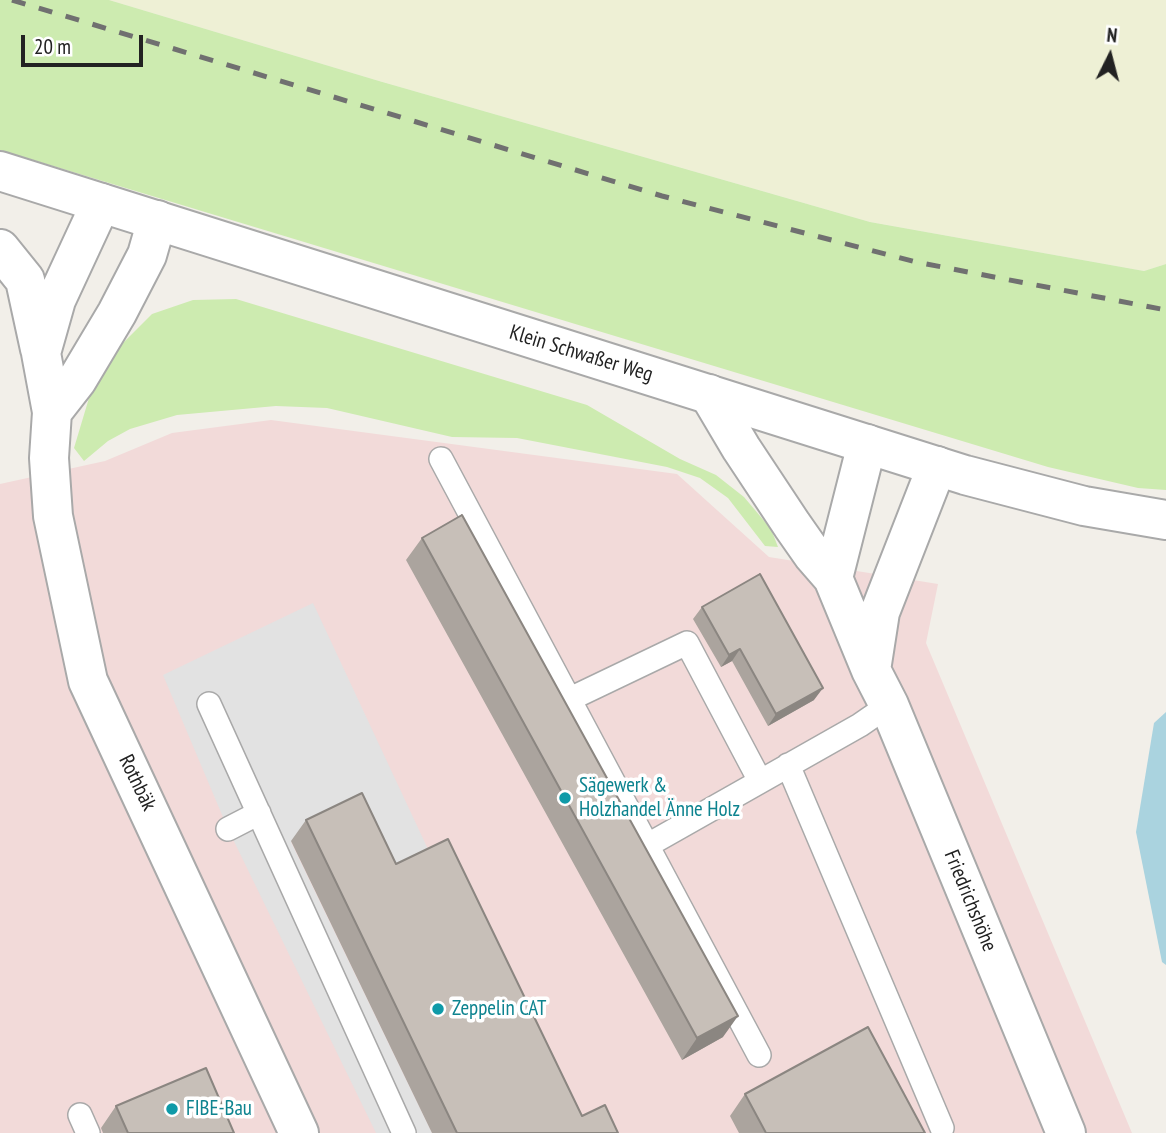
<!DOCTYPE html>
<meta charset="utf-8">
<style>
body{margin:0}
#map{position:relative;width:1166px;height:1133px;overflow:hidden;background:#f2efe9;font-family:"PT Sans Narrow",sans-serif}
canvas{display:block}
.north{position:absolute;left:1075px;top:21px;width:70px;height:70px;-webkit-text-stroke:5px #fff;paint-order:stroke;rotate:6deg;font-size:19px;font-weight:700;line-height:28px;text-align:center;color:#222}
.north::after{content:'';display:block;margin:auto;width:24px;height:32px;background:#222;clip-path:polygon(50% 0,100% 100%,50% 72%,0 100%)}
.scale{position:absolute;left:21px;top:35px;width:122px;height:32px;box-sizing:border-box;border:4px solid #222;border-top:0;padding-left:9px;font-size:21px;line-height:24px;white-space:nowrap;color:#222;-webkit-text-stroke:5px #fff;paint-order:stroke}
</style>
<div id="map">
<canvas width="1166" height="1133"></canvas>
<div class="north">N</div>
<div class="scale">20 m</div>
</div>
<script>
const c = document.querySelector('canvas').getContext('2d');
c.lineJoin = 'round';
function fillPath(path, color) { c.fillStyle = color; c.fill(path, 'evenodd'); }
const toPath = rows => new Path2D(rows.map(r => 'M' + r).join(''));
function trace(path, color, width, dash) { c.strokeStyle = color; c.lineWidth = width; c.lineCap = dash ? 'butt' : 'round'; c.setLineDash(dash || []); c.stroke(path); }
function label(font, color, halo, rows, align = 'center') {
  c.font = font + ' "PT Sans Narrow",sans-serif'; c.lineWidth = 7; c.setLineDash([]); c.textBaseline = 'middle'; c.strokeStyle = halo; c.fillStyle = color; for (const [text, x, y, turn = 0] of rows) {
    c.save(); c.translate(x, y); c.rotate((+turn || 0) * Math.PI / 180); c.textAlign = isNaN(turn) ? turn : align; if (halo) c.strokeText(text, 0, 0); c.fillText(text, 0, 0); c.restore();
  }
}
const commercial = toPath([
 [271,420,677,474,769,557,938,584,926,643,1132,1133,0,1133,0,484,105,461,172,433]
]);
const farmland = toPath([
 [109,0,1166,0,1166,264,1144,271,870,222,379,81]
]);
const grass = toPath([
 [0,0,109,0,379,81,870,222,1144,271,1166,264,1166,490,1138,488,1048,467,0,150],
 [236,299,587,405,680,459,716,475,744,497,771,529,778,547,765,546,728,498,700,478,667,467,517,438,452,437,327,408,276,406,177,415,130,429,108,441,84,461,74,448,98,368,152,314,193,300]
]);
const parking = toPath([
 [313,603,433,860,381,885,291,842,432,1133,376,1133,228,829,163,675]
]);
const water = toPath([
 [1166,712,1166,965,1162,962,1136,832,1154,723]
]);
const service = toPath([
 [441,459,759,1055],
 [570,699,687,643,760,781],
 [209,704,404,1133],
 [788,765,942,1128],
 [228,829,259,813],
 [648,845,860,725,889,705],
 [80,1115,88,1133]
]);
const minor = toPath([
 [101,203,56,300,41,353,52,412,49,458,53,516,88,681,299,1133],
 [0,249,25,280,40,349],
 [709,394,741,448,792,525,813,555,833,578],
 [52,412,77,380,117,313,147,255,157,220],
 [867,444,833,578,871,670,889,705,1066,1133],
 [871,670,880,612,937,466]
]);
const tertiary = toPath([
 [0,171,965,475,1084,506,1166,520]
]);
const rail = toPath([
 [12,0,662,196,916,262,1166,310]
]);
const wall = toPath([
 [422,538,723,1037,682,1060,406,560],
 [702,607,814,700,768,726,732,661,721,667,693,619],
 [306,820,396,864,582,1116,618,1133,432,1133,291,841],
 [745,1094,925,1133,739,1133,730,1116],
 [116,1106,234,1133,103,1133,101,1128]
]);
const shadedWall = toPath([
 [740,649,732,661,721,667,729,655],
 [823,688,814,700,768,726,776,714],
 [738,1016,723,1037,682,1060,697,1038]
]);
const building = toPath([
 [462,515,738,1016,697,1038,422,538,462,515],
 [760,574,823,688,776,714,740,649,729,655,702,607,760,574],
 [362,793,396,864,448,839,582,1116,605,1105,618,1133,457,1133,306,820,362,793],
 [868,1027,925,1133,766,1133,745,1094,868,1027],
 [206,1068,234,1133,128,1133,116,1106,206,1068]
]);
const markers = [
 [565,798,7,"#0f9aa8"],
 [438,1009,7,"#0f9aa8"],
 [172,1109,7,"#0f9aa8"]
];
const streetNames = [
 ["Klein Schwaßer Weg",581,354,17],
 ["Rothbäk",137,783,64],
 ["Friedrichshöhe",970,901,68]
];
const cultureNames = [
 ["Sägewerk &",579,786],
 ["Holzhandel Änne Holz",579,810],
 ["Zeppelin CAT",452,1009],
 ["FIBE-Bau",186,1109]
];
fillPath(commercial, '#f2dad9');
fillPath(farmland, '#eef0d5');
fillPath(grass, '#cdebb0');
fillPath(parking, '#e2e2e2');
fillPath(water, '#aad3df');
trace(service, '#a9a9a9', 26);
trace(minor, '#a9a9a9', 42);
trace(tertiary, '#a9a9a9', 42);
trace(service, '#fff', 23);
trace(minor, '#fff', 38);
trace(tertiary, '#fff', 38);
trace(rail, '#707070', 5, [14, 14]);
fillPath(wall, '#aba49e');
fillPath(shadedWall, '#8b8681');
fillPath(building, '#c7bfb8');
trace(building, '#8b8681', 2);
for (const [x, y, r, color] of markers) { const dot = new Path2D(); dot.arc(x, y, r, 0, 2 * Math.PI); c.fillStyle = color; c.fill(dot); trace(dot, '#fff', 2.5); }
label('21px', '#222', '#fff', streetNames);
label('21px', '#0d838f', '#fff', cultureNames, 'left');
</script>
